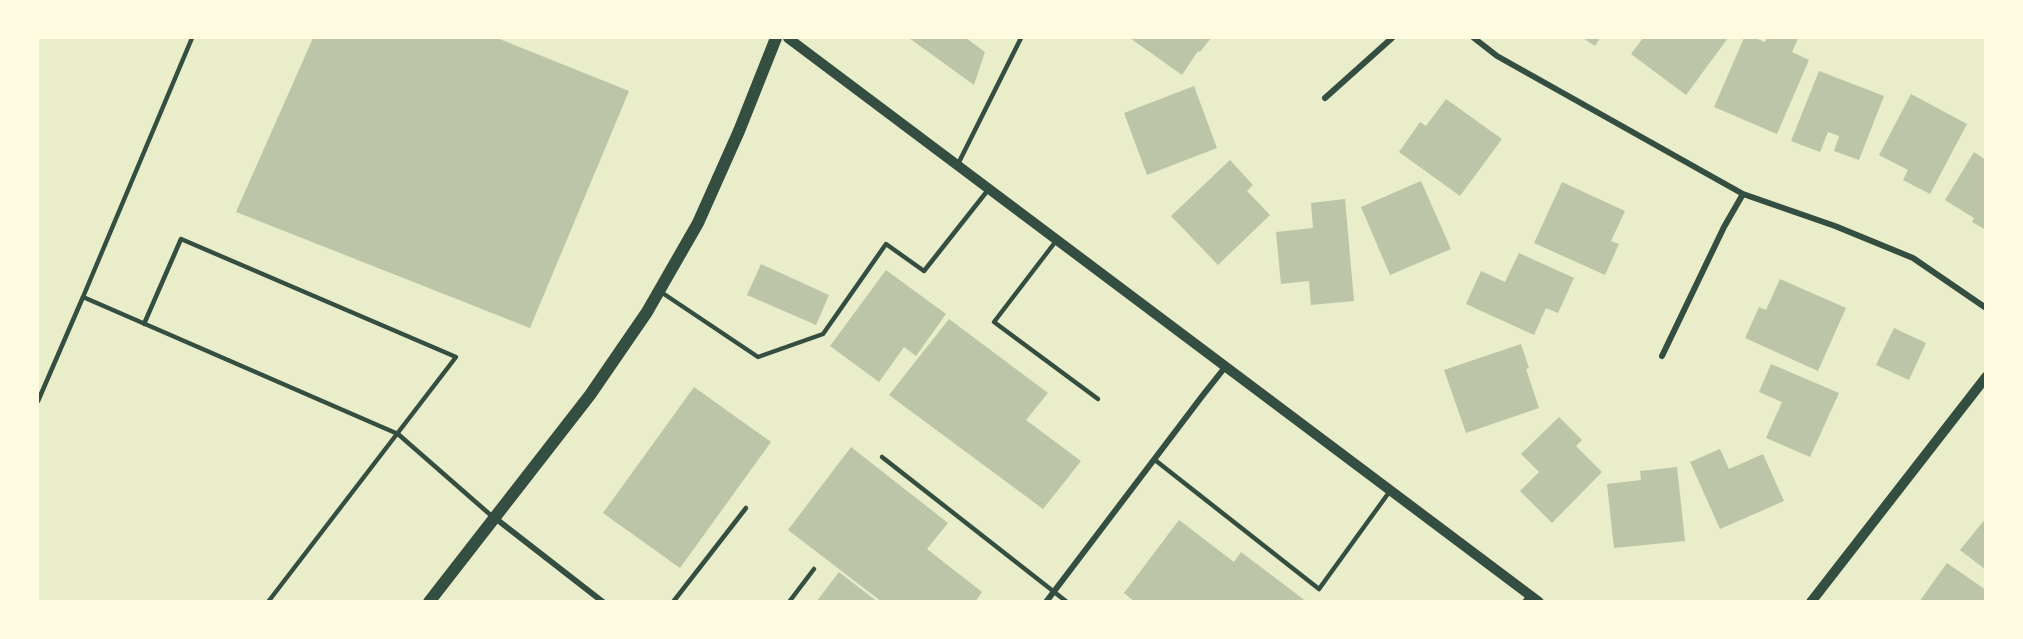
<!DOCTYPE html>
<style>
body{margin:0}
#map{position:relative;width:2023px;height:639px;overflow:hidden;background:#e9edc9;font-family:Ubuntu,sans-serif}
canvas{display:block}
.frame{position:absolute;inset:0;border:39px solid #fefae0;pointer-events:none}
</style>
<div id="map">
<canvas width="2023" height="639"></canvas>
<div class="frame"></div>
</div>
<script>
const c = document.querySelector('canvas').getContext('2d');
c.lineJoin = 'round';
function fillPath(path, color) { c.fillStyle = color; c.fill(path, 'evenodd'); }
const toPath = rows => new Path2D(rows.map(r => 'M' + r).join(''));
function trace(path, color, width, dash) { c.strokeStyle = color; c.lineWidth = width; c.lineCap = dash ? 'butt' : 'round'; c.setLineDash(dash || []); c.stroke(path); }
const building = toPath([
 [313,38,497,38,629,91,530,328,236,212],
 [909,38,966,38,985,52,974,85],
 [1130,38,1211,38,1200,52,1198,51,1182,75],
 [1583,38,1600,38,1595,46],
 [1643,38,1728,38,1686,95,1631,54],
 [1744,38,1755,38,1765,42,1767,38,1798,38,1792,52,1809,60,1777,134,1714,107],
 [1819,71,1884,96,1859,160,1834,151,1839,136,1828,132,1820,152,1791,141],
 [1194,86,1217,148,1147,175,1124,113],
 [1911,94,1967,124,1930,194,1903,180,1908,170,1879,155],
 [1446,99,1502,139,1460,196,1399,152,1420,122,1426,126],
 [1974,152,1986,160,1986,230,1972,222,1974,218,1945,200],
 [1230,160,1253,185,1247,191,1270,215,1218,265,1171,216],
 [1421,181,1451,249,1390,275,1361,207],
 [1562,182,1625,211,1611,241,1619,244,1605,275,1534,243],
 [1345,199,1354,301,1311,305,1309,281,1281,284,1276,232,1313,228,1311,203],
 [1519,253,1574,278,1558,313,1546,308,1534,335,1466,304,1481,271,1505,282],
 [761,264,829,295,816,325,747,295],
 [886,270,946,314,916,356,904,347,879,382,830,346],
 [1780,279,1846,308,1818,371,1745,338,1759,307,1766,310],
 [949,319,1048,393,1026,420,1081,461,1043,509,889,395],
 [1894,328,1926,343,1909,380,1876,365],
 [1521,344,1529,368,1526,369,1539,408,1466,433,1444,370],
 [1771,364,1839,393,1810,457,1766,438,1782,402,1759,392],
 [694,387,771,442,680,568,603,513],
 [1559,417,1582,440,1576,446,1602,472,1552,523,1520,491,1539,472,1521,454],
 [851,447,948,523,927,549,982,592,975,602,882,602,788,530],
 [1720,449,1729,469,1763,454,1784,501,1720,529,1690,462],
 [1677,467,1685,541,1614,548,1607,484,1641,480,1640,471],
 [1986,518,1986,570,1960,550],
 [1179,520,1234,562,1241,552,1307,602,1135,602,1124,593],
 [1947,563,1986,590,1986,602,1919,602],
 [839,572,878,602,816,602]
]);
const service = toPath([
 [192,38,83,297,398,434,494,518],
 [958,164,1021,38],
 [1056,241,994,322,1098,399],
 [661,292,758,357,823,334,886,244,924,271,988,190],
 [144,324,181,239,456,357,268,602],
 [38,401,83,297],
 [882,457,1067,602],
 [1155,460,1319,589,1390,491],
 [673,602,746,508],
 [789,602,814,569],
 [1524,602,1530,594]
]);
const minor = toPath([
 [1474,38,1497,56,1743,194,1835,226,1913,258,1986,308],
 [1325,98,1392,38],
 [1662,356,1724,227,1743,194],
 [495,518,603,602],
 [1046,602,1203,395,1226,366]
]);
const tertiary = toPath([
 [788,38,1539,602],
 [1811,602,1986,377]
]);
const secondary = toPath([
 [429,602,590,395,647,312,698,223,739,131,776,38]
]);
fillPath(building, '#bcc5a7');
trace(service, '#344e41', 4.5);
trace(minor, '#344e41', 6);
trace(tertiary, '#344e41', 10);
trace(secondary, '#344e41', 12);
</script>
